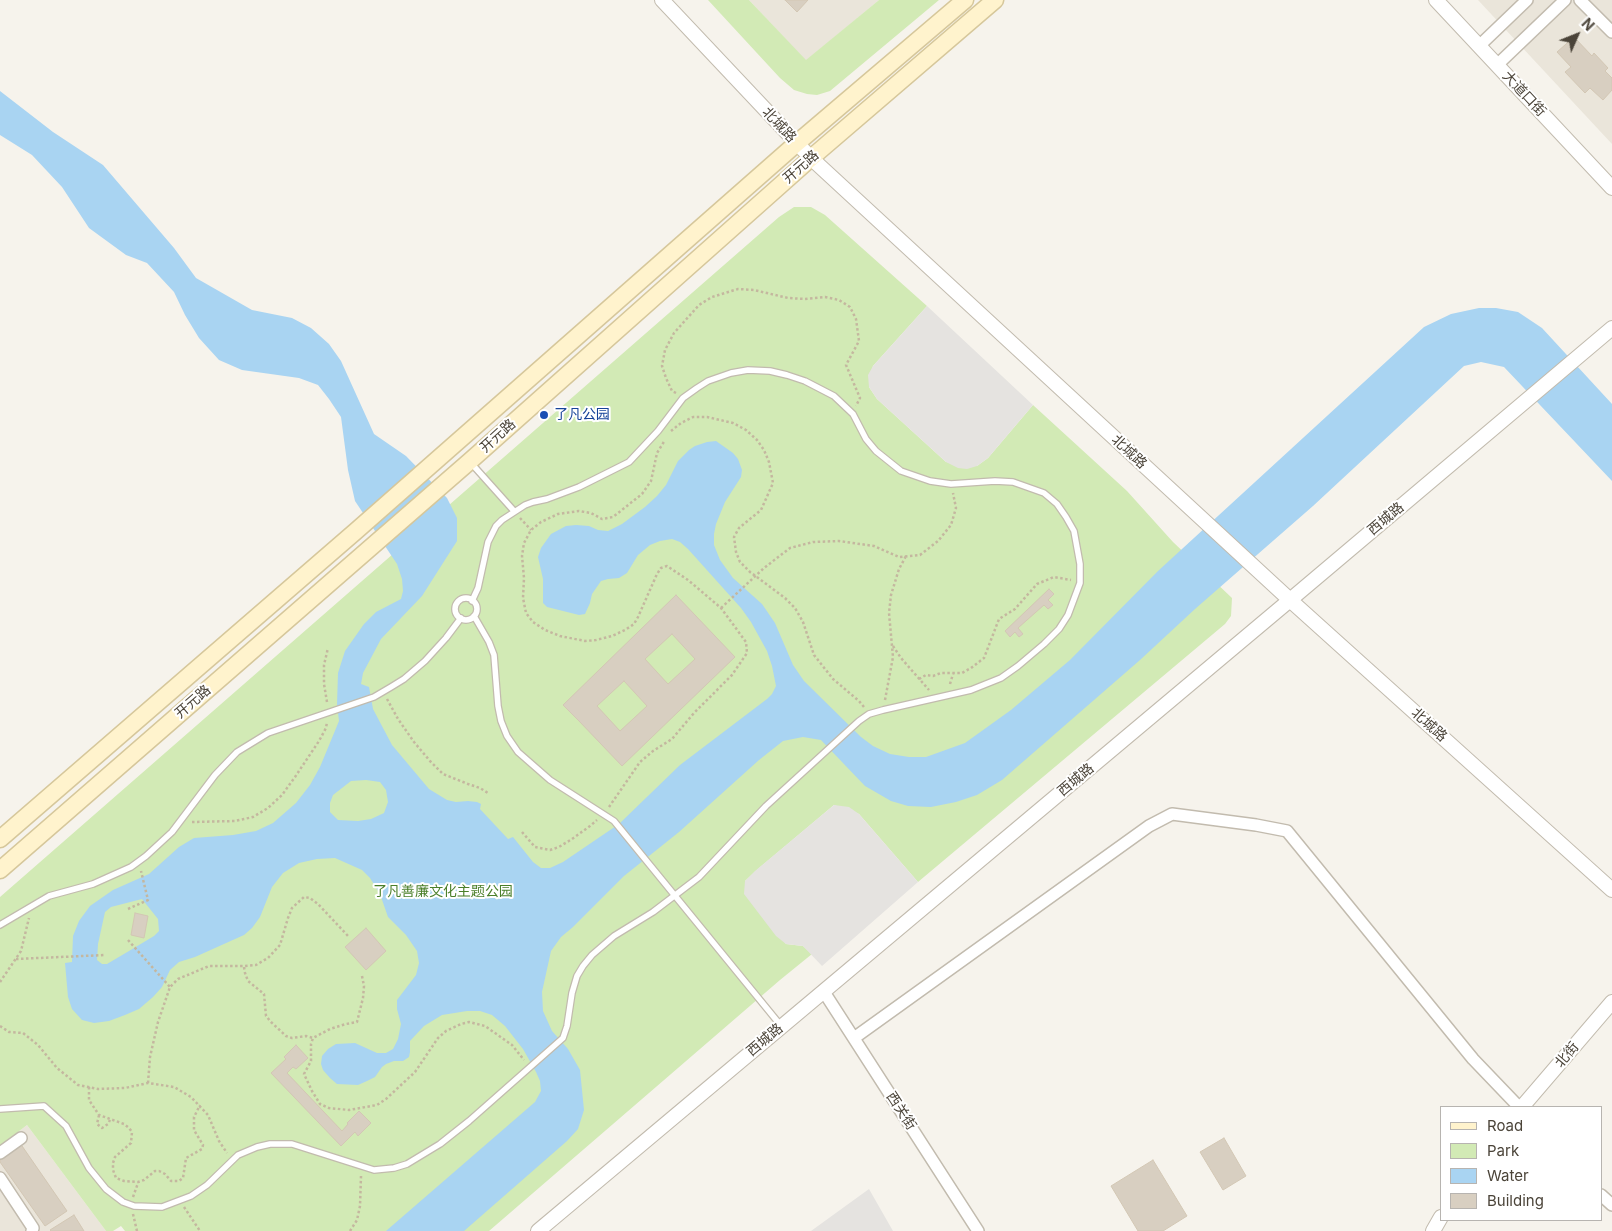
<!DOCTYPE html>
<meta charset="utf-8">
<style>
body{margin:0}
#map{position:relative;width:1612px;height:1231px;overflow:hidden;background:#f6f3ec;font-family:Inter,sans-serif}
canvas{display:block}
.legend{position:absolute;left:1440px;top:1106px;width:162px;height:115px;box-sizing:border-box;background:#fff;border:1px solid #b7b4b0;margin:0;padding:6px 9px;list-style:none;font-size:15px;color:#4b4439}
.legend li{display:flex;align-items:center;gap:10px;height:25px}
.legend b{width:25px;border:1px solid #b7b4b0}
.north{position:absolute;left:1552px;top:10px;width:50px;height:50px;-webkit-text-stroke:4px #fff;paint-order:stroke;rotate:46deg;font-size:14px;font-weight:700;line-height:20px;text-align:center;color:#4b4439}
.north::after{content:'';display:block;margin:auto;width:18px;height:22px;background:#4b4439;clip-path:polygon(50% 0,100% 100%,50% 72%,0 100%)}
</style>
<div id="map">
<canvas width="1612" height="1231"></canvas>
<ul class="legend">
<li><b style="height:6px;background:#fff3cd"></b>Road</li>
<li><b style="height:14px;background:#d2eab5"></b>Park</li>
<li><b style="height:14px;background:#a9d4f2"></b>Water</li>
<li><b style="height:14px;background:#d8cfc1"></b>Building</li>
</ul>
<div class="north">N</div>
</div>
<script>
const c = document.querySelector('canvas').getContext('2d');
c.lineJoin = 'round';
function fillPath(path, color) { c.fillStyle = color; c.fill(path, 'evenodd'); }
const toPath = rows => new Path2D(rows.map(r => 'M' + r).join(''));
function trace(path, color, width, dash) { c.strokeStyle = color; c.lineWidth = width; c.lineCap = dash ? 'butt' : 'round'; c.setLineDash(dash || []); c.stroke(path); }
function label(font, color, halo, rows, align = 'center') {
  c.font = font + ' Inter,"Noto Sans SC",sans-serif'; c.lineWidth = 4; c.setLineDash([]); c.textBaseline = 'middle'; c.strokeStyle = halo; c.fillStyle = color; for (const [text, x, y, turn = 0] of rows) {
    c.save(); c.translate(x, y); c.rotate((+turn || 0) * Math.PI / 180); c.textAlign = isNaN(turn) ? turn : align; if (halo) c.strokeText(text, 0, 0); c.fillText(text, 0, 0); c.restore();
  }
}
const residential = toPath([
 [749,0,879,0,806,61],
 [1478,0,1612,0,1612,144],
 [27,1125,106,1231,0,1231,0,1146]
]);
const green = toPath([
 [708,0,749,0,806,60,879,0,939,0,830,91,817,95,807,94,794,90,780,78],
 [794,207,811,207,825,215,927,306,873,366,869,387,877,399,946,462,977,466,988,458,1033,405,1127,491,1173,542,1232,598,1231,616,1225,624,918,882,859,814,834,805,758,869,745,881,786,944,803,946,812,954,780,980,489,1231,125,1231,121,1226,113,1231,106,1231,27,1125,0,1146,0,897,779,217]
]);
const parking = toPath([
 [927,306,1033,405,988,458,977,466,967,469,958,468,946,462,877,399,869,387,868,375,873,366],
 [834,805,849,807,859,814,918,882,822,966,803,946,786,944,776,936,744,894,745,881,755,871],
 [869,1189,893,1231,811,1231]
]);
const water = toPath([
 [0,91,53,132,103,165,174,248,196,278,252,310,292,318,311,328,329,344,341,361,374,434,406,456,447,498,457,518,457,541,422,596,381,639,363,673,361,684,369,687,373,709,392,745,429,789,447,800,456,802,468,801,477,802,481,804,480,809,508,839,513,837,533,862,541,868,550,868,563,862,619,824,680,765,767,699,772,694,776,686,772,666,767,651,751,622,741,608,688,549,680,542,672,539,660,541,650,545,638,555,627,573,619,578,608,579,601,581,592,594,590,603,585,614,579,615,547,607,543,603,543,579,538,557,541,548,551,534,566,526,576,525,589,526,598,530,608,531,622,524,645,507,657,496,666,485,678,461,689,450,695,446,707,442,716,441,733,453,738,459,742,470,741,477,725,502,716,524,714,534,714,545,720,560,733,578,762,604,775,623,793,665,804,681,861,737,873,746,890,754,909,757,926,757,965,743,1011,710,1070,660,1158,571,1424,327,1451,314,1479,308,1496,308,1518,312,1542,328,1612,404,1612,481,1504,367,1481,362,1464,366,1313,506,1195,609,1140,660,1002,780,977,795,956,802,931,807,908,806,891,801,865,786,821,740,803,737,783,741,759,760,679,832,624,876,573,927,561,937,551,951,542,992,543,1011,552,1031,568,1049,580,1070,584,1110,578,1129,567,1141,464,1231,386,1231,535,1102,541,1091,540,1081,536,1072,523,1049,505,1026,492,1015,480,1011,467,1011,442,1015,424,1026,410,1041,410,1052,409,1057,403,1061,394,1061,386,1064,382,1067,375,1077,367,1081,358,1085,337,1084,330,1078,323,1070,321,1064,322,1056,328,1049,336,1044,355,1043,377,1053,386,1053,393,1049,398,1039,401,1024,397,1009,397,1000,416,975,419,963,417,951,406,935,388,917,380,894,370,878,362,870,335,858,317,859,299,863,283,873,272,887,260,917,252,928,244,935,195,957,179,962,170,970,162,987,153,997,139,1009,125,1015,109,1021,94,1023,82,1020,72,1009,68,997,65,963,72,962,73,936,79,921,90,906,113,890,149,874,179,847,194,838,233,835,256,831,273,823,296,803,310,785,320,767,339,721,337,704,338,673,345,651,364,624,376,612,401,599,403,591,402,579,397,564,355,501,348,470,341,417,329,399,318,385,299,378,242,370,219,360,199,338,185,315,174,292,147,263,126,255,89,228,62,187,32,155,0,135],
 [366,780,380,782,386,790,388,802,384,813,371,819,358,821,338,820,330,812,330,803,333,795,351,781],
 [142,899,158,919,159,931,154,936,129,951,107,964,102,964,97,960,98,944,105,912,111,907]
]);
const building = toPath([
 [785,0,808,0,797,12,785,0],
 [1574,37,1592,56,1594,53,1608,68,1605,71,1612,78,1612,90,1603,100,1590,88,1585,93,1565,72,1571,67,1557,52,1574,37],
 [1049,589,1054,594,1048,600,1053,605,1048,609,1044,605,1018,628,1023,634,1019,637,1015,632,1010,637,1005,631,1049,589],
 [676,595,735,657,622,766,579,721,563,705,676,595],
 [672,634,695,659,668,684,645,659,672,634],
 [624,681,647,706,620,731,597,706,624,681],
 [135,913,148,916,144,938,131,935,135,913],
 [366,928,386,951,366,970,345,947,366,928],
 [296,1045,308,1058,296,1069,293,1067,287,1073,342,1131,348,1124,347,1123,359,1111,371,1123,358,1136,355,1132,341,1146,271,1073,286,1059,284,1057,296,1045],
 [1224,1138,1246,1176,1223,1190,1200,1152,1224,1138],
 [20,1143,67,1211,45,1226,0,1162,0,1158,20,1143],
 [1153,1160,1187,1216,1163,1231,1138,1231,1111,1186,1153,1160],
 [74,1215,84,1231,51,1231,50,1230,74,1215]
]);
const path = toPath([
 [676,393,672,391,666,378,662,366,665,350,674,333,699,305,712,297,738,289,754,290,788,298,805,299,825,297,839,300,850,307,856,319,859,341,846,365,860,398,856,406],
 [671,431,681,423,693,417,707,417,733,423,746,430,757,440,764,450,769,462,773,483,761,510,739,528,734,537,736,552,740,562,750,572,785,598,795,608,803,622,814,655,833,679,859,701,864,707],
 [520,518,531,530],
 [721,608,764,568,790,548,813,542,839,541,874,546,899,557,920,555,938,541,951,525,956,508,953,493],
 [893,646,901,658,929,690],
 [919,679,926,675,933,676,941,673,962,673,971,668,984,658,999,619,1015,609,1037,584,1054,577,1071,580],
 [950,684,953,674],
 [387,699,398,719,414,742,430,761,443,774,468,784,480,788,488,793],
 [885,700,893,657,889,613,891,595,899,569,906,556],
 [327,702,324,684,324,665,328,648],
 [609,807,640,762,653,751,672,739,694,713,732,675,747,653,746,642,721,608,688,580,667,566,661,568,657,574,638,617,634,624,625,630,612,636,596,640,585,641,560,636,545,630,533,622,526,613,523,598,524,578,522,556,524,543,531,530,541,522,558,514,579,511,591,513,602,519,613,517,642,494,651,481,657,453,665,440],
 [192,822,235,821,253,817,268,808,282,795,295,777,319,741,326,728,327,722],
 [522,832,535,847,550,850,559,847,572,839,590,826,597,820],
 [128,909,148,900,141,871],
 [128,940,170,987],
 [16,959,105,955],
 [244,967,245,973,248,981,264,994,266,1016,271,1022,286,1036,292,1038,306,1036,313,1038],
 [362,976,364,986,363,998,357,1022,346,1024,330,1029,313,1038,311,1044,311,1061,304,1074,312,1091,320,1104,329,1108,349,1110,377,1105,386,1099,415,1072,438,1038,446,1031,461,1024,469,1022,485,1026,512,1045,524,1060],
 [0,982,21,951,29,918],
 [0,1026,9,1032,23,1033,38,1045,57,1068,78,1085,98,1089,125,1088,148,1083,174,1087,191,1097,208,1115,219,1141,227,1153],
 [148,1083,150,1057,158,1022,170,987,178,979,209,966,244,966,256,965,268,958,280,945,288,918,292,908,304,897,310,898,318,904,349,937],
 [89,1087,89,1100,99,1115,124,1124,129,1128,132,1132,131,1143,115,1157,113,1163,113,1170,116,1178,124,1181,138,1182,144,1180,155,1171,159,1171,165,1174,171,1181,179,1181,183,1178,186,1158,202,1149,203,1145,194,1130,194,1117,200,1105],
 [99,1115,97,1124,102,1128,108,1124,110,1120],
 [133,1197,138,1183],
 [184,1207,200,1231],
 [133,1214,137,1231],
 [350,1231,357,1220,360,1206,361,1176]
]);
const service = toPath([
 [471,463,514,511],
 '455 609a11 11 0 1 1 22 0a11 11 0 1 1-22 0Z',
 [474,616,489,642,494,655,498,706,501,721,507,736,518,752,550,780,614,821,782,1027],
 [0,925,49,896,93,884,131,867,146,856,172,832,215,775,237,752,268,733,374,697,391,687,404,679,425,661,446,638,461,618],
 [0,1109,44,1106,66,1126,89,1168,106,1189,123,1202,134,1206,162,1207,191,1196,207,1185,238,1155,257,1147,270,1144,292,1144,374,1170,394,1168,407,1164,440,1144,469,1121,563,1038,567,1026,572,993,577,976,583,966,592,955,614,936,653,912,699,877,766,806,859,721,869,714,883,710,971,690,1001,678,1018,666,1044,644,1059,629,1068,615,1080,583,1080,564,1074,531,1066,517,1057,504,1044,493,1013,482,995,481,951,484,930,481,901,471,876,451,866,439,853,414,834,396,805,381,787,375,770,371,748,370,731,373,708,381,697,388,683,398,658,431,629,462,579,487,547,499,533,502,525,505,502,520,496,526,488,542,478,588,472,601]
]);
const minor = toPath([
 [1580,0,1612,32],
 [1479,46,1527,0],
 [1497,65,1565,0],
 [824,992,978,1231],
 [854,1038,1149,826,1172,814,1256,825,1287,831,1473,1059,1519,1107],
 [0,1153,21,1138],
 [0,1178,33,1228,32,1231],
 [1601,1195,1612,1205]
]);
const tertiary = toPath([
 [662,0,811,158,1290,600,1612,890],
 [1436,0,1612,188],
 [1522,1107,1612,1002],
 [538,1231,1290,600,1612,328],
 [1433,1231,1441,1217]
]);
const secondary = toPath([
 [0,839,356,531,797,143,965,0],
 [0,870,470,461,811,158,995,0]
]);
const markers = [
 [544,415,5,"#1a4fb4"]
];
const streetNames = [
 ["大道口街",1524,94,47],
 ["北城路",779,125,47],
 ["开元路",801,167,-41],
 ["开元路",498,436,-42],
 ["北城路",1129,452,43],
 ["西城路",1386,519,-40],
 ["开元路",193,702,-41],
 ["北城路",1429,725,42],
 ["西城路",1076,780,-40],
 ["西城路",765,1040,-40],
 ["北街",1567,1055,-50],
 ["西关街",901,1111,57]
];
const transitNames = [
 ["了凡公园",554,415]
];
const parkNames = [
 ["了凡善廉文化主题公园",443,892]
];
fillPath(residential, '#eae5da');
fillPath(green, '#d2eab5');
fillPath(parking, '#e5e3e0');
fillPath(water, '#a9d4f2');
fillPath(building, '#d8cfc1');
trace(building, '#d3c7b4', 1);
trace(service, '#c2bbae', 8);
trace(minor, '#c2bbae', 14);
trace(tertiary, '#c2bbae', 16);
trace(secondary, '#d6c79b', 19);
trace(path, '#c4b79f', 2.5, [2.5, 2.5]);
trace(service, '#fff', 5.5);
trace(minor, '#fff', 11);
trace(tertiary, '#fff', 14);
trace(secondary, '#fff3cd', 16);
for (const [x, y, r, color] of markers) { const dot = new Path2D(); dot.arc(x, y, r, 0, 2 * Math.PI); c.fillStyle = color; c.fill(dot); trace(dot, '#fff', 2); }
label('14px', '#4b4439', '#fff', streetNames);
label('14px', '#164399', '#fff', transitNames, 'left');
label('14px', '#4a7f2a', '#fff', parkNames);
</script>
